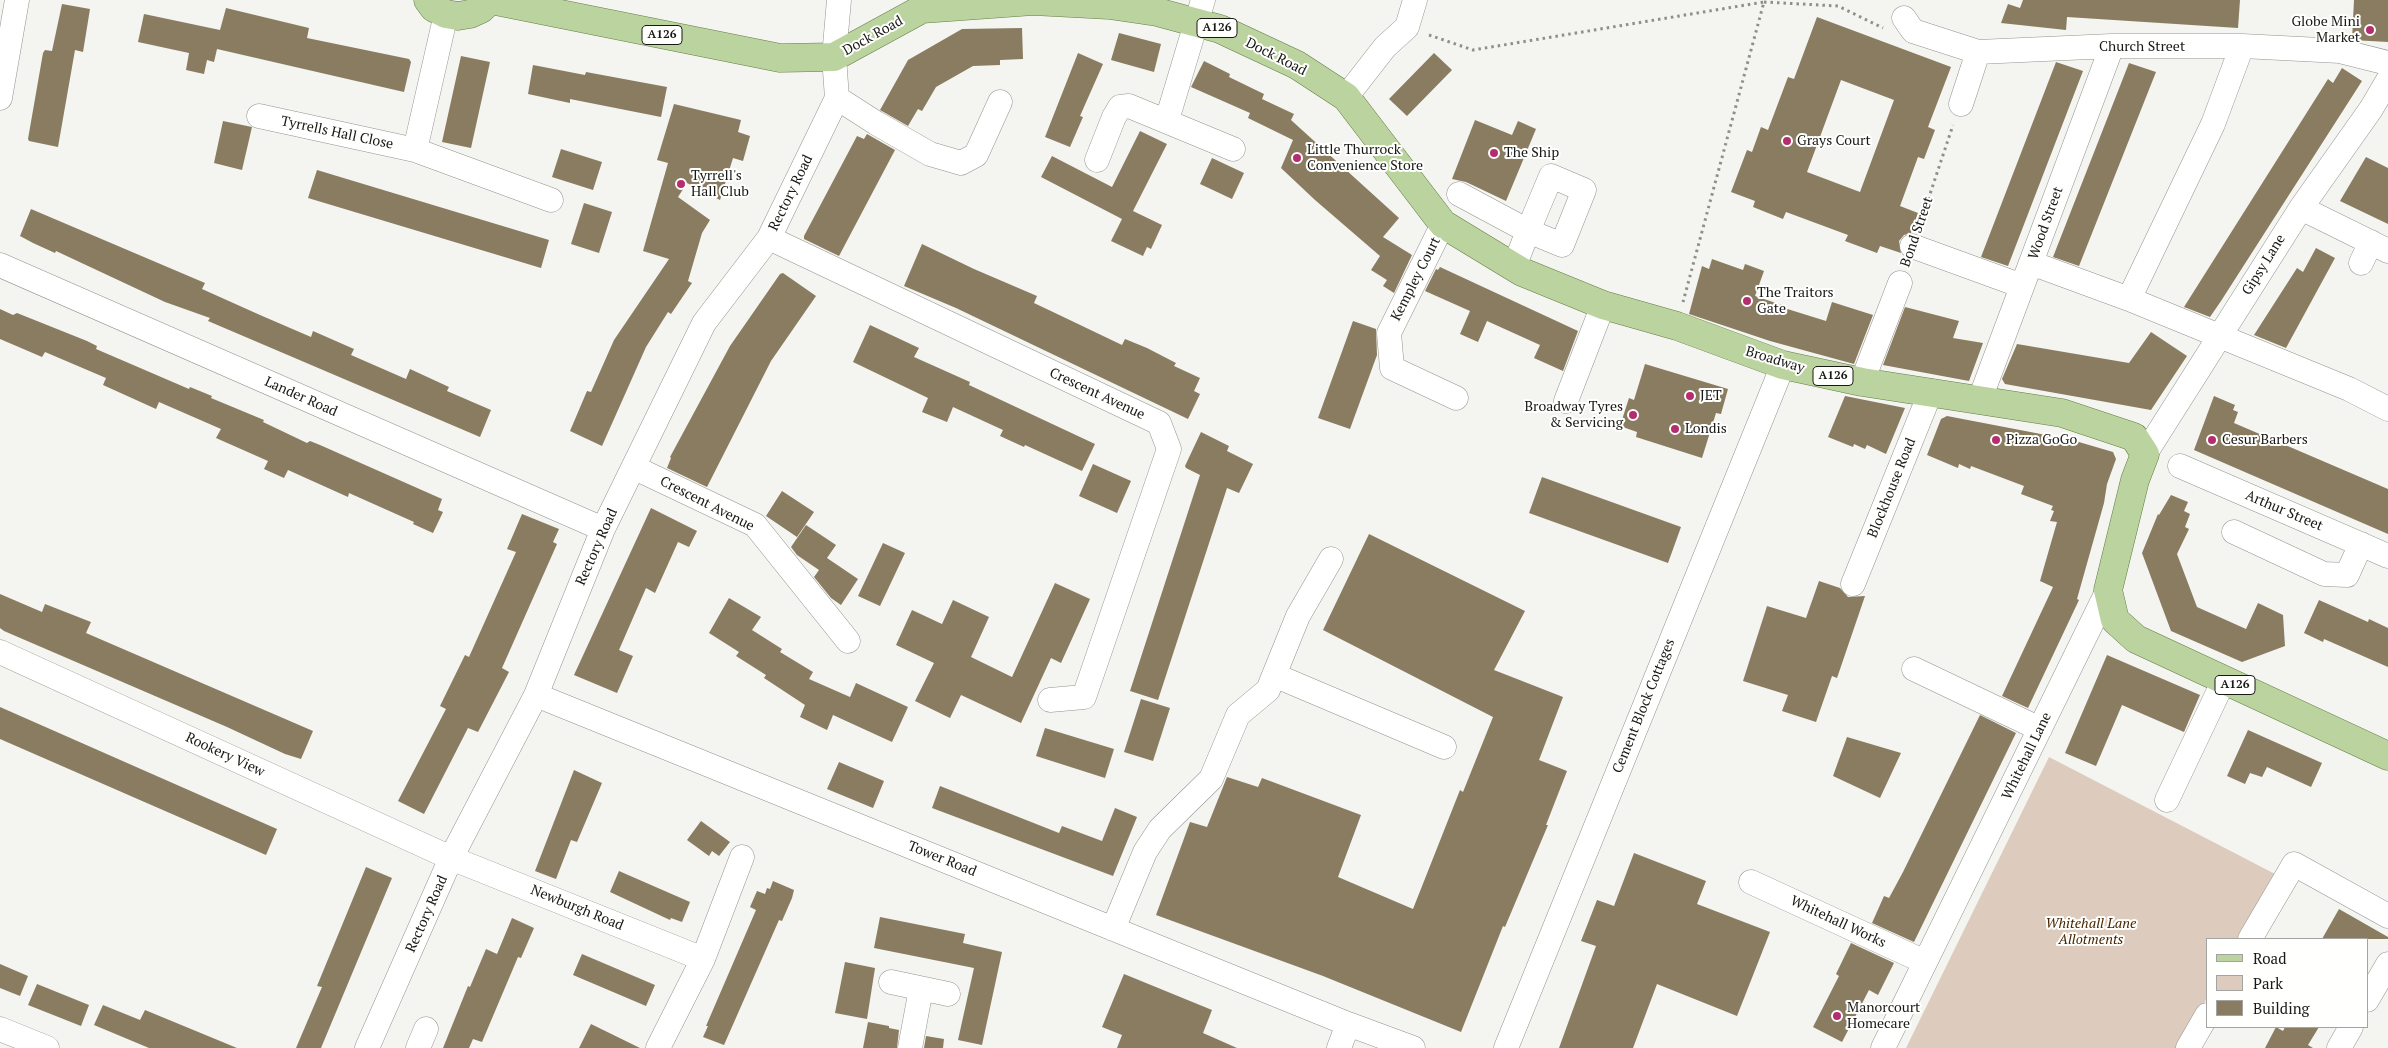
<!DOCTYPE html>
<style>
body{margin:0}
#map{position:relative;width:2388px;height:1048px;overflow:hidden;background:#f4f4f0;font-family:"PT Serif",serif}
canvas{display:block}
.legend{position:absolute;left:2206px;top:938px;width:162px;height:90px;box-sizing:border-box;background:#fffffe;border:1px solid #a3a3a2;margin:0;padding:6px 9px;list-style:none;font-size:15px;color:#181817}
.legend li{display:flex;align-items:center;gap:10px;height:25px}
.legend b{width:25px;border:1px solid #a3a3a2}
</style>
<div id="map">
<canvas width="2388" height="1048"></canvas>
<ul class="legend">
<li><b style="height:6px;background:#bbd39e"></b>Road</li>
<li><b style="height:14px;background:#ddccbd"></b>Park</li>
<li><b style="height:14px;background:#897c61"></b>Building</li>
</ul>
</div>
<script>
const c = document.querySelector('canvas').getContext('2d');
c.lineJoin = 'round';
function fillPath(path, color) { c.fillStyle = color; c.fill(path, 'evenodd'); }
const toPath = rows => new Path2D(rows.map(r => 'M' + r).join(''));
function trace(path, color, width, dash) { c.strokeStyle = color; c.lineWidth = width; c.lineCap = dash ? 'butt' : 'round'; c.setLineDash(dash || []); c.stroke(path); }
function label(font, color, halo, rows, align = 'center') {
  c.font = font + ' "PT Serif",serif'; c.lineWidth = 4; c.setLineDash([]); c.textBaseline = 'middle'; c.strokeStyle = halo; c.fillStyle = color; for (const [text, x, y, turn = 0] of rows) {
    c.save(); c.translate(x, y); c.rotate((+turn || 0) * Math.PI / 180); c.textAlign = isNaN(turn) ? turn : align; if (halo) c.strokeText(text, 0, 0); c.fillText(text, 0, 0); c.restore();
  }
}
const green = toPath([
 [2049,757,2277,875,2240,939,2207,939,2207,998,2178,1048,1906,1048]
]);
const building = toPath([
 [2023,0,2240,0,2238,28,2067,17,2066,30,2001,23,2008,4,2020,8],
 [2354,0,2388,0,2388,42,2352,40],
 [62,4,90,9,83,52,75,50,58,147,29,141,28,139,43,53,45,50,52,51],
 [226,8,309,28,307,38,409,59,411,62,404,92,217,49,214,62,207,60,204,74,186,70,189,53,138,42,144,14,220,30],
 [1817,17,1951,67,1928,127,1935,130,1924,159,1918,157,1900,206,1918,213,1911,233,1904,235,1899,241,1901,253,1880,246,1877,253,1845,241,1848,235,1786,212,1783,219,1753,207,1755,201,1731,192,1747,150,1752,152,1761,127,1768,130,1788,77,1794,79],
 [1841,80,1894,100,1860,192,1807,172],
 [1022,28,1023,59,1000,60,1000,65,973,66,936,87,922,111,918,109,908,126,880,110,908,60,962,29],
 [1119,33,1161,44,1154,72,1111,60],
 [1078,53,1103,64,1080,116,1083,117,1070,147,1045,137],
 [1434,53,1452,70,1407,116,1389,99],
 [461,56,490,62,471,148,442,142],
 [1204,61,1230,74,1229,77,1264,94,1262,99,1294,114,1291,120,1399,218,1383,237,1412,255,1394,293,1383,286,1387,280,1371,270,1380,256,1315,200,1281,168,1293,140,1248,118,1250,113,1191,87],
 [2056,62,2083,71,2008,266,1981,257],
 [2129,63,2156,72,2079,266,2053,257],
 [533,65,585,75,586,72,667,87,661,117,570,99,570,103,528,94],
 [2342,68,2362,81,2221,301,2210,317,2184,307,2328,79,2333,83],
 [674,104,741,120,738,132,750,136,743,161,733,158,720,200,687,183,678,197,710,220,702,233,688,281,692,283,671,314,668,312,646,347,602,446,570,431,587,391,591,392,614,340,669,259,643,251,668,163,657,160],
 [1475,120,1512,135,1518,121,1536,129,1506,201,1466,182,1452,179],
 [223,121,252,127,242,170,214,163],
 [1140,131,1167,144,1133,211,1162,225,1151,249,1147,247,1143,256,1111,241,1122,219,1041,177,1052,156,1112,187],
 [867,134,895,150,839,256,804,239,804,236,857,136,864,139],
 [561,149,602,162,593,190,552,177],
 [2366,157,2388,168,2388,224,2340,201],
 [1212,158,1244,173,1232,199,1200,184],
 [317,170,549,240,541,268,308,198],
 [584,203,612,212,599,253,571,244],
 [31,209,205,283,202,289,260,315,311,337,313,331,354,349,351,355,406,379,410,369,449,387,447,391,491,410,480,437,208,321,210,318,165,302,56,251,55,253,33,243,20,236],
 [922,244,974,269,1037,296,1034,303,1053,312,1122,345,1125,339,1147,348,1176,363,1174,366,1200,378,1194,391,1200,394,1188,419,956,308,904,286],
 [2316,248,2335,258,2286,348,2254,335,2297,268,2303,272],
 [1712,259,1743,270,1745,264,1764,271,1755,296,1782,305,1781,307,1826,321,1832,302,1873,315,1854,364,1770,341,1689,314,1702,266,1709,269],
 [1440,267,1578,331,1563,371,1534,358,1540,345,1487,321,1478,342,1460,334,1470,311,1425,291,1436,269,1438,270],
 [783,273,816,296,771,361,707,487,667,468,671,458,670,457,730,346,780,274],
 [1905,307,1959,321,1953,338,1983,343,1969,381,1883,365],
 [0,309,13,315,17,313,87,341,97,346,96,349,189,389,190,387,212,396,211,398,264,420,263,422,307,443,310,441,320,445,442,499,438,510,443,512,433,533,413,524,414,522,349,493,348,497,288,470,284,478,264,469,268,461,216,438,221,429,159,402,156,409,103,385,106,378,45,352,42,357,0,339],
 [1353,321,1376,329,1377,355,1350,429,1318,418],
 [870,325,919,348,914,357,970,382,969,385,1095,444,1082,471,1025,445,1024,447,1000,436,1003,430,953,407,947,422,922,412,928,398,853,362],
 [2151,332,2187,356,2151,410,2005,384,2002,379,2017,344,2129,363],
 [1645,364,1728,389,1721,414,1716,413,1702,458,1636,437,1637,432,1620,426,1629,398,1634,400],
 [1845,396,1905,408,1886,454,1867,445,1865,449,1854,444,1853,447,1828,437],
 [2214,396,2235,405,2233,410,2238,412,2234,423,2388,489,2388,534,2194,450],
 [1947,416,2072,440,2113,452,2116,459,2107,484,2104,503,2077,599,2079,600,2028,708,2002,696,2053,587,2040,581,2057,522,2050,521,2054,511,2051,510,2053,506,2021,494,2024,486,1971,466,1970,469,1959,464,1958,468,1927,455,1941,419],
 [1201,432,1229,446,1227,451,1253,464,1239,493,1227,488,1158,700,1130,691,1200,475,1186,468,1185,466],
 [1093,464,1131,481,1117,513,1079,496],
 [1542,477,1681,527,1668,563,1529,513],
 [782,491,814,512,797,537,766,516],
 [2171,495,2188,502,2184,511,2190,514,2185,527,2189,529,2177,554,2197,607,2246,629,2258,603,2283,615,2285,646,2242,662,2171,631,2142,553,2158,514,2159,515],
 [651,508,697,531,689,547,678,542,655,593,646,588,619,650,633,656,617,693,574,675],
 [522,514,559,529,553,542,557,544,502,668,509,672,478,732,468,728,424,814,398,801,446,709,440,706,465,655,469,657,516,552,507,549],
 [806,525,836,545,827,558,858,579,841,605,831,598,814,577,819,570,797,555,791,547],
 [1369,534,1525,611,1494,670,1563,697,1539,760,1567,771,1546,825,1548,825,1505,927,1503,926,1461,1032,1323,976,1156,915,1190,822,1207,827,1227,777,1258,787,1262,778,1361,815,1338,877,1413,909,1460,790,1463,792,1493,717,1323,630],
 [883,543,905,553,880,606,858,596],
 [1819,581,1840,588,1848,597,1865,596,1837,678,1832,676,1816,722,1782,711,1788,695,1743,681,1767,606,1806,618],
 [1055,583,1090,599,1061,663,1051,658,1021,723,961,695,950,718,915,701,934,663,896,645,912,610,942,624,953,600,989,617,971,657,1012,677],
 [0,594,42,612,45,604,91,622,86,633,313,731,301,759,285,754,227,727,4,631,0,628],
 [729,598,761,617,752,630,782,649,780,652,813,672,809,679,850,697,856,683,908,707,892,742,833,715,827,730,800,717,805,705,764,678,766,675,736,656,739,652,709,633],
 [2319,600,2368,622,2369,619,2388,628,2388,667,2324,639,2323,642,2304,633],
 [2107,655,2200,695,2184,732,2122,705,2096,766,2065,753],
 [1141,699,1170,708,1153,761,1124,752],
 [0,707,277,829,266,855,0,739],
 [1980,715,2016,733,1914,942,1872,923,1884,896,1889,898,1903,872],
 [1045,728,1114,749,1105,778,1036,756],
 [2248,730,2322,763,2311,787,2267,767,2262,777,2250,773,2245,784,2227,776],
 [1847,737,1901,753,1880,798,1833,776],
 [839,762,884,781,873,808,827,789],
 [574,770,602,783,577,842,571,840,556,879,535,871],
 [940,786,1059,833,1062,826,1102,841,1115,808,1137,817,1113,876,932,808],
 [701,821,730,842,719,856,712,851,709,856,687,840],
 [1634,853,1706,881,1697,904,1770,932,1737,1016,1657,984,1633,1048,1559,1048,1596,946,1581,941,1597,900,1614,906],
 [366,867,392,878,321,1048,296,1048,322,987,317,986],
 [619,871,690,902,682,922,671,918,670,920,610,892],
 [773,881,794,890,792,898,782,921,779,920,724,1045,703,1037,708,1026,706,1026,756,910,750,907,757,891,765,894,767,888,770,889],
 [2339,909,2388,937,2388,939,2322,939],
 [880,917,965,934,963,943,1002,952,982,1045,958,1040,974,968,874,948],
 [512,918,534,928,521,958,518,957,482,1042,473,1039,469,1048,443,1048,468,986,470,987,486,949,497,954],
 [1851,943,1894,963,1878,995,1869,990,1842,1042,1813,1027,1839,976,1836,974],
 [582,954,655,985,646,1006,573,975],
 [845,962,875,968,867,1019,835,1013],
 [0,964,28,976,20,996,0,988],
 [1124,974,1212,1010,1203,1033,1237,1048,1117,1048,1122,1035,1102,1027],
 [37,984,89,1005,81,1026,28,1005],
 [103,1005,140,1020,145,1010,237,1048,149,1048,94,1025],
 [868,1022,889,1026,889,1028,899,1030,897,1048,863,1048],
 [591,1024,640,1048,579,1048],
 [2276,1027,2283,1031,2285,1027,2319,1027,2308,1045,2313,1048,2265,1048],
 [926,1036,944,1039,943,1048,924,1048]
]);
const path = toPath([
 [1764,2,1838,6,1883,28],
 [1429,35,1473,50,1764,2,1683,302],
 [1920,224,1953,125]
]);
const minor = toPath([
 [1904,18,1913,31,1978,52,2112,46,2242,46,2340,51,2388,63],
 [1346,97,1385,47,1407,27,1415,0],
 [0,98,17,0],
 [837,98,876,123,930,154,961,163,976,155,1000,102],
 [1961,104,1978,52],
 [259,116,415,150,551,200],
 [1167,120,1203,0],
 [415,150,446,14],
 [1097,160,1114,117,1120,107,1129,106,1233,149],
 [1459,194,1528,231,1562,245,1584,190,1551,176,1528,231,1514,267],
 [2301,208,2388,251],
 [1443,224,1389,333,1392,368,1456,398],
 [769,238,1159,423,1169,449,1084,697,1050,700],
 [1912,246,2022,286],
 [2031,263,2129,299,2349,389,2388,409],
 [2361,263,2371,242],
 [0,265,603,529],
 [2129,299,2213,124,2242,46],
 [1862,382,1900,283],
 [1980,399,2112,46],
 [1566,401,1603,305],
 [2145,454,2301,208,2371,109,2388,80],
 [2180,466,2388,556],
 [635,468,755,525,848,641],
 [2234,532,2324,574,2347,575,2361,544],
 [1853,584,1931,391],
 [0,652,451,858,703,959],
 [1914,669,2040,729],
 [1274,675,1444,747],
 [536,695,1348,1024],
 [2167,800,2224,680],
 [1751,882,1925,962],
 [1113,929,1145,852,1160,829,1211,779,1238,715,1268,690,1298,616,1331,559],
 [2250,939,2294,864,2388,916],
 [891,982,948,994],
 [2367,1000,2388,964],
 [0,1029,47,1048],
 [367,1048,451,858,536,695,603,529,704,323,769,238,837,98,834,57,839,0],
 [418,1048,426,1029],
 [658,1048,703,959,742,857],
 [910,1048,921,989],
 [1339,1048,1348,1024,1413,1048],
 [1506,1048,1783,365],
 [1883,1048,2108,590],
 [2188,1048,2207,1015],
 [2339,1048,2351,1027]
]);
const major = toPath([
 [428,0,434,8,446,14,458,16,470,14,481,9,490,0],
 [491,0,780,58,834,57,922,9,1033,1,1109,5,1157,12,1220,29,1297,65,1346,97,1443,224,1522,272,1603,305,1677,326,1783,365,1862,382,2062,413,2134,437,2145,454,2135,480,2108,590,2115,620,2136,639,2388,756]
]);
const markers = [
 [2370,30,5,"#b42d6f"],
 [1787,141,5,"#b42d6f"],
 [1494,153,5,"#b42d6f"],
 [1297,158,5,"#b42d6f"],
 [681,184,5,"#b42d6f"],
 [1747,301,5,"#b42d6f"],
 [1690,396,5,"#b42d6f"],
 [1633,415,5,"#b42d6f"],
 [1675,429,5,"#b42d6f"],
 [1996,440,5,"#b42d6f"],
 [2212,440,5,"#b42d6f"],
 [1837,1016,5,"#b42d6f"]
];
const shields = [
 [1217,28,40],
 [662,35,40],
 [1833,376,40],
 [2235,685,40]
];
const shieldNames = [
 ["A126",1217,28],
 ["A126",662,35],
 ["A126",1833,376],
 ["A126",2235,685]
];
const poiNames = [
 ["Globe Mini",2360,22,"right"],
 ["Market",2360,38,"right"],
 ["Grays Court",1797,141],
 ["Little Thurrock",1307,150],
 ["Convenience Store",1307,166],
 ["The Ship",1504,153],
 ["Tyrrell's",691,176],
 ["Hall Club",691,192],
 ["The Traitors",1757,293],
 ["Gate",1757,309],
 ["JET",1700,396],
 ["Broadway Tyres",1623,407,"right"],
 ["& Servicing",1623,423,"right"],
 ["Londis",1685,429],
 ["Pizza GoGo",2006,440],
 ["Cesur Barbers",2222,440],
 ["Manorcourt",1847,1008],
 ["Homecare",1847,1024]
];
const streetNames = [
 ["Dock Road",873,36,-29],
 ["Church Street",2142,47],
 ["Dock Road",1276,57,27],
 ["Tyrrells Hall Close",337,133,12],
 ["Rectory Road",791,193,-64],
 ["Wood Street",2046,223,-70],
 ["Bond Street",1917,232,-71],
 ["Gipsy Lane",2264,265,-58],
 ["Kempley Court",1416,279,-63],
 ["Broadway",1775,360,17],
 ["Crescent Avenue",1097,394,25],
 ["Lander Road",301,397,24],
 ["Blockhouse Road",1892,488,-68],
 ["Crescent Avenue",707,504,27],
 ["Arthur Street",2284,511,23],
 ["Rectory Road",597,547,-66],
 ["Cement Block Cottages",1644,706,-68],
 ["Rookery View",225,755,25],
 ["Whitehall Lane",2027,756,-64],
 ["Tower Road",942,859,22],
 ["Newburgh Road",577,908,22],
 ["Rectory Road",427,914,-66],
 ["Whitehall Works",1838,922,25]
];
const parkNames = [
 ["Whitehall Lane",2091,924],
 ["Allotments",2091,940]
];
fillPath(green, '#ddccbd');
fillPath(building, '#897c61');
trace(minor, '#939390', 25);
trace(major, '#647e45', 29);
trace(path, '#8e8e8c', 3, [2.5, 4]);
trace(minor, '#fff', 24);
trace(major, '#bbd39e', 28);
for (const [x, y, r, color] of markers) { const dot = new Path2D(); dot.arc(x, y, r, 0, 2 * Math.PI); c.fillStyle = color; c.fill(dot); trace(dot, '#fffffe', 2); }
for (const [x, y, w] of shields) { const box = new Path2D(); box.roundRect(x - w / 2, y - 9.5, w, 19, 4); c.fillStyle = '#fffffe'; c.fill(box); trace(box, '#181817', 1); }
label('bold 12px', '#181817', null, shieldNames);
label('14px', '#181817', '#fffffe', poiNames, 'left');
label('14px', '#181817', '#fffffe', streetNames);
label('italic 14px', '#472500', '#fffffe', parkNames);
</script>
